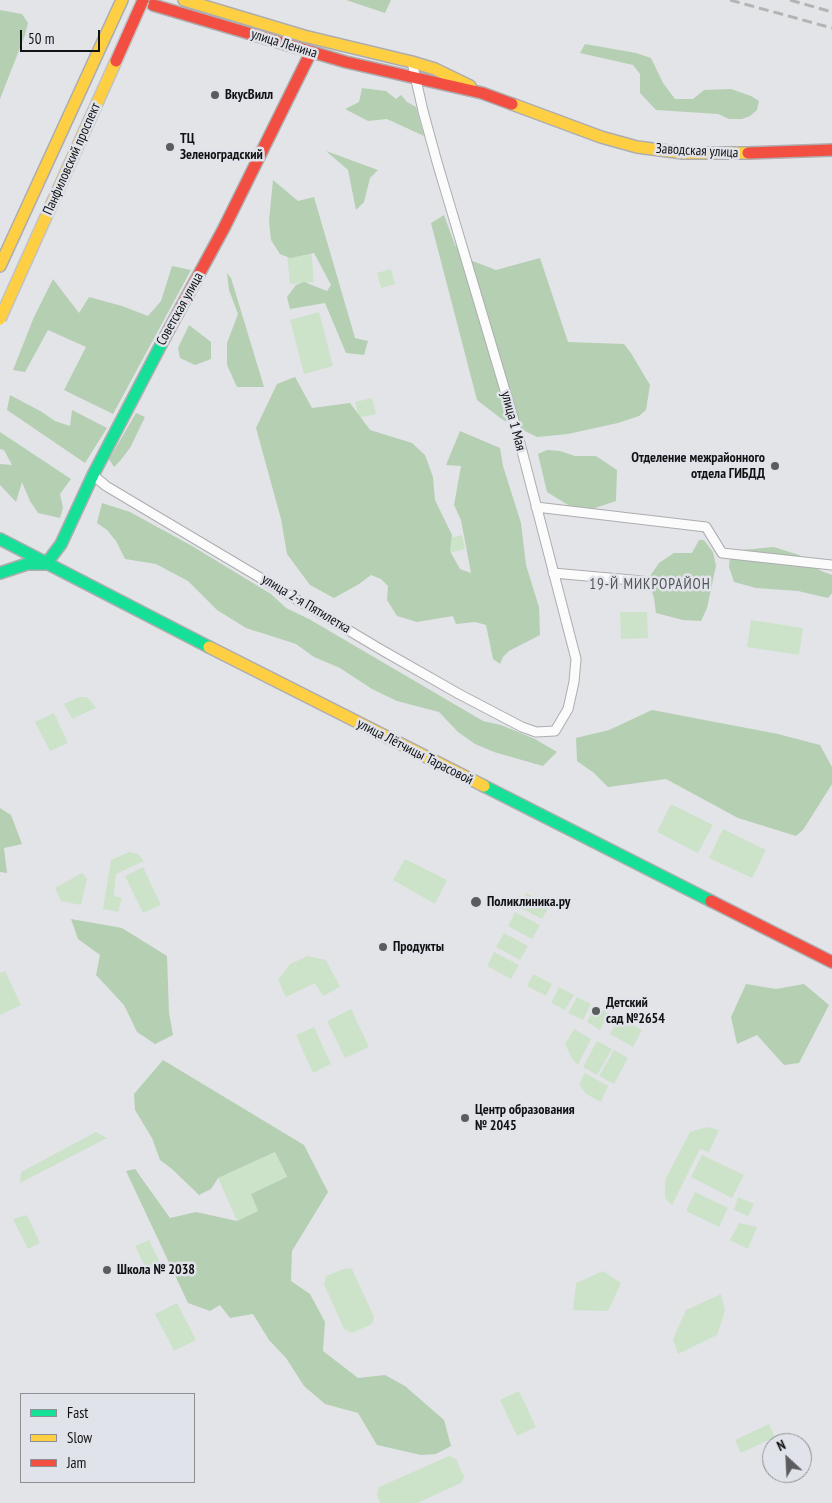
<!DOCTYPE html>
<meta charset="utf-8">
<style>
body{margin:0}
#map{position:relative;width:832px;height:1503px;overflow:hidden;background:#e3e4e8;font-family:"PT Sans Narrow",sans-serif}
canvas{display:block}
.legend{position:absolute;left:20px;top:1393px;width:175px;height:90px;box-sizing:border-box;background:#e1e3ea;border:1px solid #8e8f94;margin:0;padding:6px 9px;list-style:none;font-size:15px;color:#111214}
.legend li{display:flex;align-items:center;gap:10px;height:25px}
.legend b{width:25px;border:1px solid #8e8f94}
.north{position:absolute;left:762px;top:1433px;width:50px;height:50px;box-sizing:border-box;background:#e1e3ea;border:1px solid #8e8f94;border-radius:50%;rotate:335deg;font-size:14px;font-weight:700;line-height:20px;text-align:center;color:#111214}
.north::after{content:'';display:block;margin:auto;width:18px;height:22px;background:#5a5c5e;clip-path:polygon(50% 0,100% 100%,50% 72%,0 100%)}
.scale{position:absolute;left:20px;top:30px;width:80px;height:22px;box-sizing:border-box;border:2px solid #111214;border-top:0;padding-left:6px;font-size:15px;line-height:18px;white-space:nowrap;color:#111214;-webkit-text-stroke:4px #e1e3ea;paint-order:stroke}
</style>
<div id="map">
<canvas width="832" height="1503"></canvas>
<ul class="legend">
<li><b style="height:6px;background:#16e098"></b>Fast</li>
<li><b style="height:6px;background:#ffcf43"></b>Slow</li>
<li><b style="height:6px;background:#f24e42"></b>Jam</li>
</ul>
<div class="north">N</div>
<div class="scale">50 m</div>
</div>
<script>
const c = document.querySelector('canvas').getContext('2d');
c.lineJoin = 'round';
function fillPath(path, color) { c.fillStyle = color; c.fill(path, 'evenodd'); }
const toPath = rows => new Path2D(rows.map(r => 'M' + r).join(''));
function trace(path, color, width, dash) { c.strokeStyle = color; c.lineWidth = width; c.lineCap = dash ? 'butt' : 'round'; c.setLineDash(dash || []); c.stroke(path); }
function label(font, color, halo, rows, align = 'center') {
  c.font = font + ' "PT Sans Narrow",sans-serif'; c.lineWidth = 5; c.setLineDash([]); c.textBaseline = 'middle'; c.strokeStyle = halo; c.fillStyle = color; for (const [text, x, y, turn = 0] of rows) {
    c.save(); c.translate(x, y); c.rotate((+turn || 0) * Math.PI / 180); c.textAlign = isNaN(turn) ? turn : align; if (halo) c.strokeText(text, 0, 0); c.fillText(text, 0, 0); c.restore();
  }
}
const green = toPath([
 [311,250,314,282,290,284,287,252],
 [391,269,395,284,381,288,377,273],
 [319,312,333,366,304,374,290,320],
 [372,398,376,414,359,418,355,402],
 [462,535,465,549,449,553,446,539],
 [620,612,647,612,648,638,621,639],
 [751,620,803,628,799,655,747,647],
 [79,697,86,697,91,701,96,708,72,719,64,704],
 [54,713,68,743,50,751,35,722],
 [671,804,713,825,698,853,657,832],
 [723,829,766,850,752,878,709,858],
 [129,852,138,854,144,861,116,874,114,896,122,898,118,912,103,909,111,860],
 [405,859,447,880,435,904,393,880],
 [143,867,161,905,143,913,125,876],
 [82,873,87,879,81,905,61,901,55,888],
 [526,893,550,905,542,919,518,907],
 [515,912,540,925,532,939,508,926],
 [504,933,528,946,520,960,496,947],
 [494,952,519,965,511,979,487,966],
 [308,956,326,960,340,987,323,996,315,983,286,997,278,980,290,964],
 [5,971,21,1005,0,1015,0,973],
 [533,974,552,984,546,996,527,986],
 [559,987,574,995,565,1010,551,1003],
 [577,997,591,1004,583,1020,568,1013],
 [595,1006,609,1014,600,1030,587,1022],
 [351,1009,369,1047,345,1058,327,1021],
 [619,1017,642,1030,633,1047,610,1034],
 [314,1027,331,1064,313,1073,296,1035],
 [574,1029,591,1039,578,1065,572,1059,565,1044],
 [597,1041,612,1049,597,1075,583,1067],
 [614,1050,628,1058,614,1084,599,1076],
 [585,1073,608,1086,601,1102,586,1094,579,1084],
 [707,1127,719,1130,709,1152,700,1149,672,1205,665,1198,665,1180,690,1132],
 [96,1132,107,1138,20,1183,21,1172],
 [275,1152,287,1178,251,1194,258,1211,237,1221,218,1178],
 [702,1155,744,1175,732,1198,691,1177],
 [695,1192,728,1208,719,1227,686,1211],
 [738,1197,754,1204,748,1216,734,1210],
 [27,1215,40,1243,28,1249,13,1219],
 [739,1223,757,1227,748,1249,730,1240],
 [149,1240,162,1267,148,1273,135,1246],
 [346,1268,352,1269,374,1317,372,1324,352,1333,344,1329,324,1284,326,1276],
 [603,1271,621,1283,608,1311,573,1310,576,1283],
 [721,1294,725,1311,717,1335,678,1354,673,1339,686,1310],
 [177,1303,196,1340,174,1351,155,1314],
 [519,1391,536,1427,517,1436,500,1400],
 [769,1424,775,1437,741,1453,735,1440],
 [449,1456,456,1459,464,1477,461,1483,417,1503,380,1503,377,1494,379,1487]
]);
const forest = toPath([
 [346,0,391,0,385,13],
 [0,10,22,14,28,23,25,35,0,99],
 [585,44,636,53,651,58,663,83,675,99,693,99,704,90,731,89,751,96,759,101,757,110,750,116,742,119,729,119,718,114,656,110,640,93,640,74,633,65,580,53],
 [362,88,386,91,396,99,401,95,407,102,416,107,424,136,387,119,368,121,345,109,359,102],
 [326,151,378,170,370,178,364,202,356,210,348,170],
 [273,180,298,201,314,197,355,338,368,341,364,355,346,353,325,303,290,309,287,297,296,285,304,282,327,291,331,285,314,253,290,258,280,254,271,240,269,221],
 [444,215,455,245,470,260,496,270,540,258,568,342,624,344,631,353,650,385,646,410,639,416,618,423,568,434,537,437,503,420,477,400,431,223],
 [172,266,191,270,113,414,64,390,86,347,48,330,25,372,13,370,34,317,53,279,79,313,89,297,122,306,148,316,161,301],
 [227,273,231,278,264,387,237,387,227,365,227,343,238,314,229,290],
 [189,325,211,342,211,359,195,365,180,358,178,348],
 [295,377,312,408,350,403,370,430,412,443,425,455,433,477,435,500,452,535,450,551,460,569,471,573,461,520,454,505,461,466,446,465,460,431,500,448,503,466,521,523,526,565,539,607,540,635,509,651,503,657,500,664,493,659,486,625,475,622,456,624,453,616,417,622,397,616,387,600,388,586,381,579,371,575,359,584,334,598,310,585,287,554,281,519,256,428,277,384],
 [10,395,42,412,55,421,70,426,72,410,107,428,85,463,7,410],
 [136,413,145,417,130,448,120,461,114,467,109,459],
 [0,432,71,479,60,494,63,508,60,518,38,513,30,501,22,482,16,502,0,485,0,464,12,465,4,450,0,449],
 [547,450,560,451,575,456,596,456,617,470,616,501,592,509,573,508,547,492,538,454],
 [102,503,130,512,192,546,271,594,286,608,309,619,483,721,501,725,535,739,557,752,543,766,494,752,475,744,458,732,439,712,397,701,372,689,340,668,314,657,296,644,246,628,217,610,188,581,156,564,125,559,116,541,107,530,97,523],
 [699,540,704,540,713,552,716,566,707,608,701,621,683,620,656,613,654,598,648,579,659,563,674,553,692,553],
 [774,547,799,555,821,571,832,575,832,593,828,598,798,591,756,588,734,582,729,567,730,557,741,550],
 [652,710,778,734,820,745,832,767,832,784,803,830,796,836,738,818,666,779,608,787,594,773,577,761,576,738,609,730],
 [0,808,11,815,22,844,4,848,7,873,0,872],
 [71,919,122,928,167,956,169,1013,173,1035,155,1044,137,1032,124,1005,96,975,100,955,78,939],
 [746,984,776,989,804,984,829,1005,799,1063,784,1065,757,1035,737,1044,731,1017],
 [163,1060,304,1145,328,1192,292,1251,291,1281,310,1294,325,1322,323,1351,358,1378,385,1375,405,1386,444,1420,451,1446,436,1454,421,1455,377,1445,358,1413,325,1404,304,1386,286,1358,269,1340,253,1314,230,1318,220,1305,210,1311,188,1303,126,1171,135,1169,170,1218,196,1212,237,1221,258,1211,251,1194,287,1177,275,1152,218,1178,211,1189,199,1195,172,1169,160,1160,152,1138,135,1110,134,1094]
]);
const street = toPath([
 [93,475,106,486,380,649,459,694,522,727,536,732,555,731,568,709,574,682,576,659,515,424,437,162,423,111,412,62],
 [536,507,706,527,722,553,832,565],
 [553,573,643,581]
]);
const fast = toPath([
 [0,539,209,647],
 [46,564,61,544,93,475,165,337],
 [0,573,27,564,44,564],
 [484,786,711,901]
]);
const slow = toPath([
 [184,0,304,36,412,62,435,69,470,86],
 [512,104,601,137,637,147,683,153,748,153],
 [0,266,122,0],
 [209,647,484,786]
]);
const jam = toPath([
 [153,5,346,62,482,93,512,104],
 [748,153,832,150],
 [165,337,224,228,311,52],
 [711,901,832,962]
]);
const rail = toPath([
 [730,0,832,28],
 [790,0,832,12]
]);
const slowBridge = toPath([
 [0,319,116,61]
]);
const jamBridge = toPath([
 [116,61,143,0]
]);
const markers = [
 [215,95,5,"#5a5c5e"],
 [170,147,5,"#5a5c5e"],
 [775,466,5,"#5a5c5e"],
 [476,902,6,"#5a5c5e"],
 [383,947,5,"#5a5c5e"],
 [596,1011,5,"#5a5c5e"],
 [465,1118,5,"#5a5c5e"],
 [107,1270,5,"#5a5c5e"]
];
const streetNames = [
 ["улица Ленина",284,44,17],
 ["Заводская улица",697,151,3],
 ["Панфиловский проспект",72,159,-66],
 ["Советская улица",180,309,-61],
 ["улица 1 Мая",513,421,75],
 ["улица 2-я Пятилетка",306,604,31],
 ["улица Лётчицы Тарасовой",415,752,27]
];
const poiNames = [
 ["ВкусВилл",225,95],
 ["ТЦ",180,139],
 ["Зеленоградский",180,155],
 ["Отделение межрайонного",765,458,"right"],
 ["отдела ГИБДД",765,474,"right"],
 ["Поликлиника.ру",487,902],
 ["Продукты",393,947],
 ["Детский",606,1003],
 ["сад №2654",606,1019],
 ["Центр образования",475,1110],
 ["№ 2045",475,1126],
 ["Школа № 2038",117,1270]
];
const neighbourhoodNames = [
 ["19-Й МИКРОРАЙОН",650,585]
];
fillPath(green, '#cce3ca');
fillPath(forest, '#b4cfb2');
trace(street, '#adadb0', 11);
trace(fast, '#adadb0', 14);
trace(slow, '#adadb0', 14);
trace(jam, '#adadb0', 14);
trace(street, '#fbfbfc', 9);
trace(fast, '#16e098', 11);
trace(slow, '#ffcf43', 11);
trace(jam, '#f24e42', 11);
trace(rail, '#b3b4b4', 3, [10, 5]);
trace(slowBridge, '#c0c2c4', 14, []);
trace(jamBridge, '#c0c2c4', 14, []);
trace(slowBridge, '#ffcf43', 11);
trace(jamBridge, '#f24e42', 11);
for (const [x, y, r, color] of markers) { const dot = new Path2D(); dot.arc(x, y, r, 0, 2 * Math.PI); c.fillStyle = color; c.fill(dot); trace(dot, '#e1e3ea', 2); }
label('14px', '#111214', '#e1e3ea', streetNames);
label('bold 14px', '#111214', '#e1e3ea', poiNames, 'left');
c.letterSpacing = '1px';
label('15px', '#515358', '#e1e3ea', neighbourhoodNames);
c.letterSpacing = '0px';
</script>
